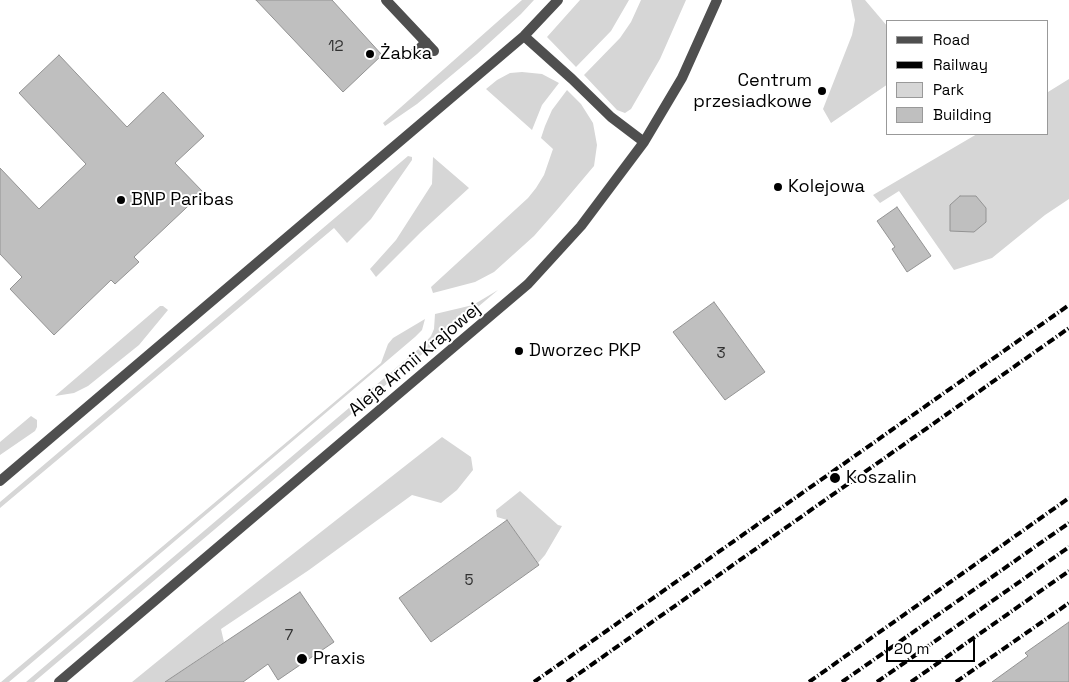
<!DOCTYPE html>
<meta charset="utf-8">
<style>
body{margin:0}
#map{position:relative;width:1069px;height:682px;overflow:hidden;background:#fff;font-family:"Space Grotesk",sans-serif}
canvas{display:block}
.legend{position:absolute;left:886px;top:20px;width:162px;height:115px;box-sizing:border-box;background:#fff;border:1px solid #999;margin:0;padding:6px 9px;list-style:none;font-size:15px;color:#000}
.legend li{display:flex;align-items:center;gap:10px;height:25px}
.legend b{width:25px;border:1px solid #999}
.scale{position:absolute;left:886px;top:640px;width:89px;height:22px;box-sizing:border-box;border:2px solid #000;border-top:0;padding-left:6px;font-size:15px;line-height:18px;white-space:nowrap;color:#000;-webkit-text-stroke:4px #fff;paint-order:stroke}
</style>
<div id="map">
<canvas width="1069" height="682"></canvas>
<ul class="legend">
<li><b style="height:6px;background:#4f4f4f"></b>Road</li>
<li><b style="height:6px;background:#000"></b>Railway</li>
<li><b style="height:14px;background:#d6d6d6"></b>Park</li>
<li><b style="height:14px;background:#bfbfbf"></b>Building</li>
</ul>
<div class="scale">20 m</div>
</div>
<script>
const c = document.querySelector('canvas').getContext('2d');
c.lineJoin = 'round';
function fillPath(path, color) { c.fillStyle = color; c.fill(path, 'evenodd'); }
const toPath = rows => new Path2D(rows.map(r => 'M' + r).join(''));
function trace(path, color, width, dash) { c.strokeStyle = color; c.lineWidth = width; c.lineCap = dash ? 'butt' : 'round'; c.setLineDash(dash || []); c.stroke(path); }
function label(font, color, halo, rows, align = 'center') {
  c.font = font + ' "Space Grotesk",sans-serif'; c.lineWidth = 4; c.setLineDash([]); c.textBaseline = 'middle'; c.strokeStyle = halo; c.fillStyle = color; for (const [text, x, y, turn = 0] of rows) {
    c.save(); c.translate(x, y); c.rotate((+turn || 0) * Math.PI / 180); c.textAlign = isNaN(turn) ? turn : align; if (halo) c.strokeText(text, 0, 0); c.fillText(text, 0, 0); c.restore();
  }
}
const green = toPath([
 [522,0,534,0,521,14,477,54,417,104,385,126,383,123],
 [580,0,629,0,611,31,576,67,547,37],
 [641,0,686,0,660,59,631,109,625,113,617,110,584,75,620,38,631,22],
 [851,0,865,0,888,27,888,84,831,123,823,109,852,35,855,20],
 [522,72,542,74,559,83,542,105,532,130,486,89,497,80,510,73],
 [1069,79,1069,199,1045,215,992,258,954,270,899,191,880,203,873,195,977,134,1048,134,1048,92],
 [567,90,581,104,593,123,597,145,594,166,556,211,534,236,494,272,475,282,433,293,431,287,528,198,536,188,544,175,553,149,541,138,545,126,552,110],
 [408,156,412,157,412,160,371,219,347,243,334,228,0,508,0,502],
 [433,157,469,188,421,232,376,277,370,269,396,240,432,184],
 [498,290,34,682,26,682,422,346,431,336,434,329,435,314,473,305],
 [160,306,163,306,168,310,139,345,88,386,74,393,55,396],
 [425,319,422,330,415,337,9,682,1,682,381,363,388,344,393,338],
 [31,416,37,420,37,427,35,431,0,455,0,442],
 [442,437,471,457,473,470,457,490,441,503,412,495,309,570,221,629,224,642,165,682,132,682,196,630],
 [520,491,558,525,562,526,545,555,538,563,507,520,497,517,496,510]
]);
const building = toPath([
 [256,0,332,0,382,55,343,92,256,0],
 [59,55,127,127,163,92,204,136,175,163,203,192,134,257,139,262,115,284,111,280,54,335,10,289,22,277,0,254,0,168,39,209,86,164,19,93,59,55],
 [960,196,976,196,986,208,986,222,974,232,950,231,950,205,960,196],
 [897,207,931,256,907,272,892,249,895,247,877,221,897,207],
 [714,302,765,372,725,400,673,332,714,302],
 [507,520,539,565,431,642,399,598,507,520],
 [300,592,334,642,300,665,278,680,268,664,243,682,165,682,300,592],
 [1069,622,1069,682,992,682,1028,656,1025,653,1069,622]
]);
const pedestrian = toPath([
 [386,0,434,51],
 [413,55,426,42]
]);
const tertiary = toPath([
 [524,36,572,79,611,117,644,142],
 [0,481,524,36,558,0],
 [59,682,528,284,581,226,644,142,682,78,717,0]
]);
const rail = toPath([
 [534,682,1069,305],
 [567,682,1069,328],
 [809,682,1069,498],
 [842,682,1069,523],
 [877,682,1069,547],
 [911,682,1069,571],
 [956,682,1069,603]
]);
const markers = [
 [370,54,5,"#000"],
 [822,91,5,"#000"],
 [778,187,5,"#000"],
 [121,200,5,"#000"],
 [519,351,5,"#000"],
 [835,478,6,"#000"],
 [302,659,6,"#000"]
];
const numberNames = [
 ["12",336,47],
 ["3",721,354],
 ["5",469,581],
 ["7",289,636]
];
const poiNames = [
 ["Żabka",380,54],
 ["Centrum",812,81,"right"],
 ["przesiadkowe",812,102,"right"],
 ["Kolejowa",788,187],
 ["BNP Paribas",131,200],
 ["Dworzec PKP",529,351],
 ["Koszalin",846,478],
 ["Praxis",313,659]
];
const streetNames = [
 ["Aleja Armii Krajowej",415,360,-40]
];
fillPath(green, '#d6d6d6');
fillPath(building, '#bfbfbf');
trace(building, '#939393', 1);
trace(pedestrian, '#4f4f4f', 10);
trace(tertiary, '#4f4f4f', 10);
trace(rail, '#000', 4, [8, 2.5, 1, 2.5]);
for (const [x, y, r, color] of markers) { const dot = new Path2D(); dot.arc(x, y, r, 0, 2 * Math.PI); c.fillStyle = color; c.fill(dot); trace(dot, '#fff', 2); }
label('15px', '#303030', null, numberNames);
label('18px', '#000', '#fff', poiNames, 'left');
label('18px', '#000', '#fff', streetNames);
</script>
